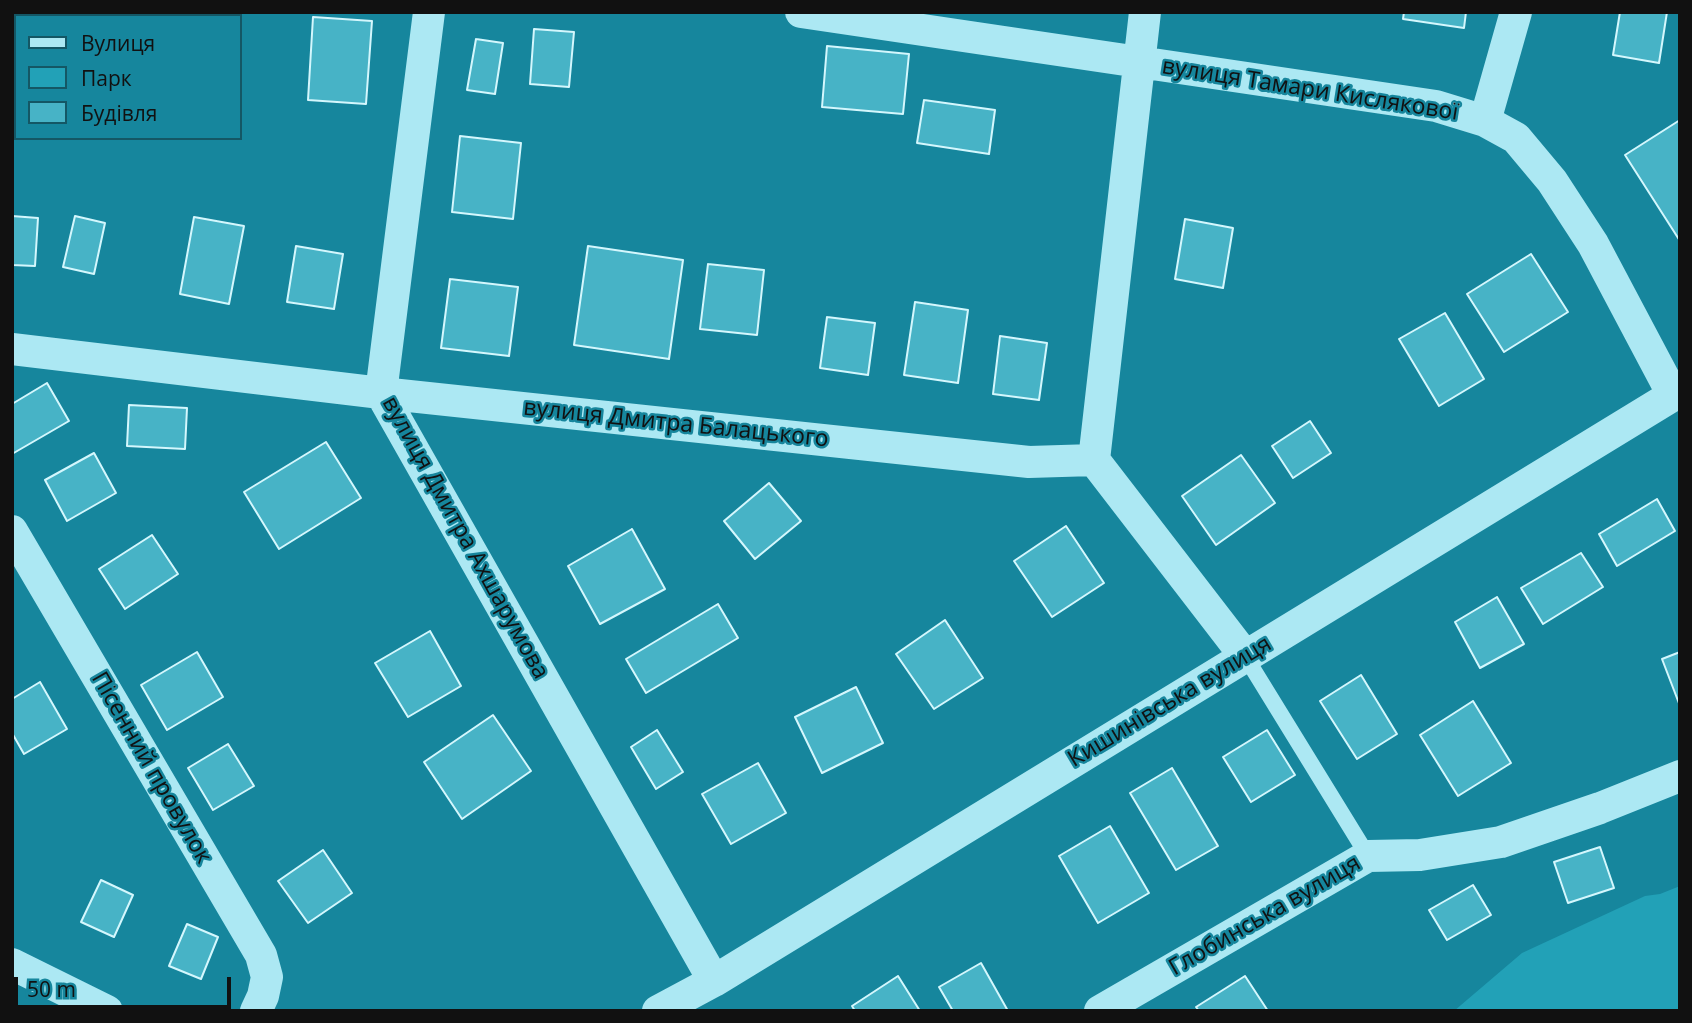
<!DOCTYPE html>
<meta charset="utf-8">
<style>
body{margin:0}
#map{position:relative;width:1692px;height:1023px;overflow:hidden;background:#16869d;font-family:"Open Sans",sans-serif}
canvas{display:block}
.frame{position:absolute;inset:0;border:14px solid #111;pointer-events:none}
.legend{position:absolute;left:14px;top:14px;width:228px;height:126px;box-sizing:border-box;background:#16869d;border:2px solid #145765;margin:0;padding:9px 12px;list-style:none;font-size:21px;color:#111}
.legend li{display:flex;align-items:center;gap:14px;height:35px}
.legend b{width:35px;border:2px solid #145765}
.scale{position:absolute;left:14px;top:977px;width:217px;height:32px;box-sizing:border-box;border:4px solid #111;border-top:0;padding-left:9px;font-size:21px;line-height:24px;white-space:nowrap;color:#111;-webkit-text-stroke:5px #16869d;paint-order:stroke}
</style>
<div id="map">
<canvas width="1692" height="1023"></canvas>
<div class="frame"></div>
<ul class="legend">
<li><b style="height:9px;background:#ace8f3"></b>Вулиця</li>
<li><b style="height:19px;background:#22a1b7"></b>Парк</li>
<li><b style="height:19px;background:#47b3c6"></b>Будівля</li>
</ul>
<div class="scale">50 m</div>
</div>
<script>
const c = document.querySelector('canvas').getContext('2d');
c.lineJoin = 'round';
function fillPath(path, color) { c.fillStyle = color; c.fill(path, 'evenodd'); }
const toPath = rows => new Path2D(rows.map(r => 'M' + r).join(''));
function trace(path, color, width, dash) { c.strokeStyle = color; c.lineWidth = width; c.lineCap = dash ? 'butt' : 'round'; c.setLineDash(dash || []); c.stroke(path); }
function label(font, color, halo, rows, align = 'center') {
  c.font = font + ' "Open Sans",sans-serif'; c.lineWidth = 5; c.setLineDash([]); c.textBaseline = 'middle'; c.strokeStyle = halo; c.fillStyle = color; for (const [text, x, y, turn = 0] of rows) {
    c.save(); c.translate(x, y); c.rotate((+turn || 0) * Math.PI / 180); c.textAlign = isNaN(turn) ? turn : align; if (halo) c.strokeText(text, 0, 0); c.fillText(text, 0, 0); c.restore();
  }
}
const green = toPath([
 [1680,886,1680,1011,1454,1011,1522,953,1645,896,1660,894]
]);
const building = toPath([
 [1404,12,1466,12,1464,28,1403,19,1404,12],
 [1620,12,1667,12,1659,63,1613,55,1620,12],
 [313,17,372,21,366,104,308,100,313,17],
 [534,29,574,32,569,87,530,84,534,29],
 [476,39,503,43,495,94,467,90,476,39],
 [827,46,909,54,903,114,822,107,827,46],
 [924,100,995,110,989,154,917,143,924,100],
 [1680,120,1680,241,1625,155,1680,120],
 [460,136,521,143,513,219,452,212,460,136],
 [12,216,38,218,35,266,12,265,12,216],
 [75,216,105,223,94,274,63,267,75,216],
 [194,217,244,226,229,304,180,294,194,217],
 [1185,219,1233,228,1223,288,1175,279,1185,219],
 [296,246,343,254,334,309,287,302,296,246],
 [588,246,683,260,669,359,574,345,588,246],
 [1531,254,1568,312,1504,352,1467,294,1531,254],
 [708,264,764,270,757,335,700,329,708,264],
 [450,279,518,287,509,356,441,348,450,279],
 [915,302,968,310,958,383,904,375,915,302],
 [1445,313,1484,379,1439,406,1399,339,1445,313],
 [827,317,875,323,868,375,820,368,827,317],
 [1000,336,1047,343,1039,400,993,394,1000,336],
 [47,383,69,421,12,454,12,404,47,383],
 [129,405,187,408,185,449,127,446,129,405],
 [1310,421,1331,453,1293,478,1272,446,1310,421],
 [326,442,361,498,279,549,244,492,326,442],
 [94,453,116,493,67,521,45,480,94,453],
 [1241,455,1275,503,1216,545,1182,496,1241,455],
 [769,483,801,521,755,559,724,521,769,483],
 [1657,499,1675,531,1617,566,1599,534,1657,499],
 [1066,526,1104,583,1052,617,1014,561,1066,526],
 [632,529,665,589,600,624,568,566,632,529],
 [152,535,178,574,125,609,99,569,152,535],
 [1581,553,1603,587,1543,624,1521,588,1581,553],
 [1497,597,1524,644,1480,668,1455,622,1497,597],
 [718,604,738,638,646,693,626,659,718,604],
 [945,620,983,678,934,709,896,654,945,620],
 [430,631,461,686,408,717,375,663,430,631],
 [197,652,223,697,167,730,141,685,197,652],
 [1680,652,1680,706,1662,659,1680,652],
 [1361,675,1397,734,1357,759,1320,701,1361,675],
 [40,682,67,729,24,754,12,733,12,699,40,682],
 [856,687,883,743,822,773,795,717,856,687],
 [1473,701,1511,763,1458,796,1420,735,1473,701],
 [493,715,531,771,462,819,424,762,493,715],
 [657,730,683,772,656,789,631,747,657,730],
 [1267,730,1295,775,1251,802,1223,757,1267,730],
 [228,744,254,786,213,810,188,768,228,744],
 [758,763,786,813,731,844,702,794,758,763],
 [1172,768,1218,846,1176,870,1130,793,1172,768],
 [1110,826,1149,893,1098,923,1059,856,1110,826],
 [1600,847,1614,888,1568,903,1554,862,1600,847],
 [323,850,352,893,308,923,278,881,323,850],
 [101,880,133,895,114,937,81,922,101,880],
 [1473,885,1491,915,1447,940,1429,910,1473,885],
 [187,924,218,937,201,979,169,966,187,924],
 [981,963,1008,1011,953,1011,939,987,981,963],
 [898,976,920,1011,855,1011,852,1006,898,976],
 [1245,976,1268,1011,1199,1011,1196,1007,1245,976]
]);
const service = toPath([
 [1245,656,1368,856]
]);
const minor = toPath([
 [429,12,381,393,714,981],
 [801,12,1436,106,1485,121,1516,138,1552,181,1593,244,1673,395],
 [1485,121,1516,12],
 [12,349,381,393,1029,462,1094,460,1245,656],
 [1094,460,1145,12],
 [12,531,261,955,267,977,263,996,256,1011],
 [12,964,107,1011],
 [658,1011,714,981,1680,391],
 [1100,1011,1368,856,1420,855,1501,842,1600,808,1680,776]
]);
const streetNames = [
 ["вулиця Тамари Кислякової",1310,90,9],
 ["вулиця Дмитра Балацького",676,424,6],
 ["вулиця Дмитра Ахшарумова",465,538,61],
 ["Кишинівська вулиця",1170,702,-31],
 ["Пісенний провулок",151,768,60],
 ["Глобинська вулиця",1265,916,-30]
];
fillPath(green, '#22a1b7');
fillPath(building, '#47b3c6');
trace(building, '#d4f7fd', 2);
trace(service, '#ace8f3', 16);
trace(minor, '#ace8f3', 32);
label('23px', '#111', '#16869d', streetNames);
</script>
